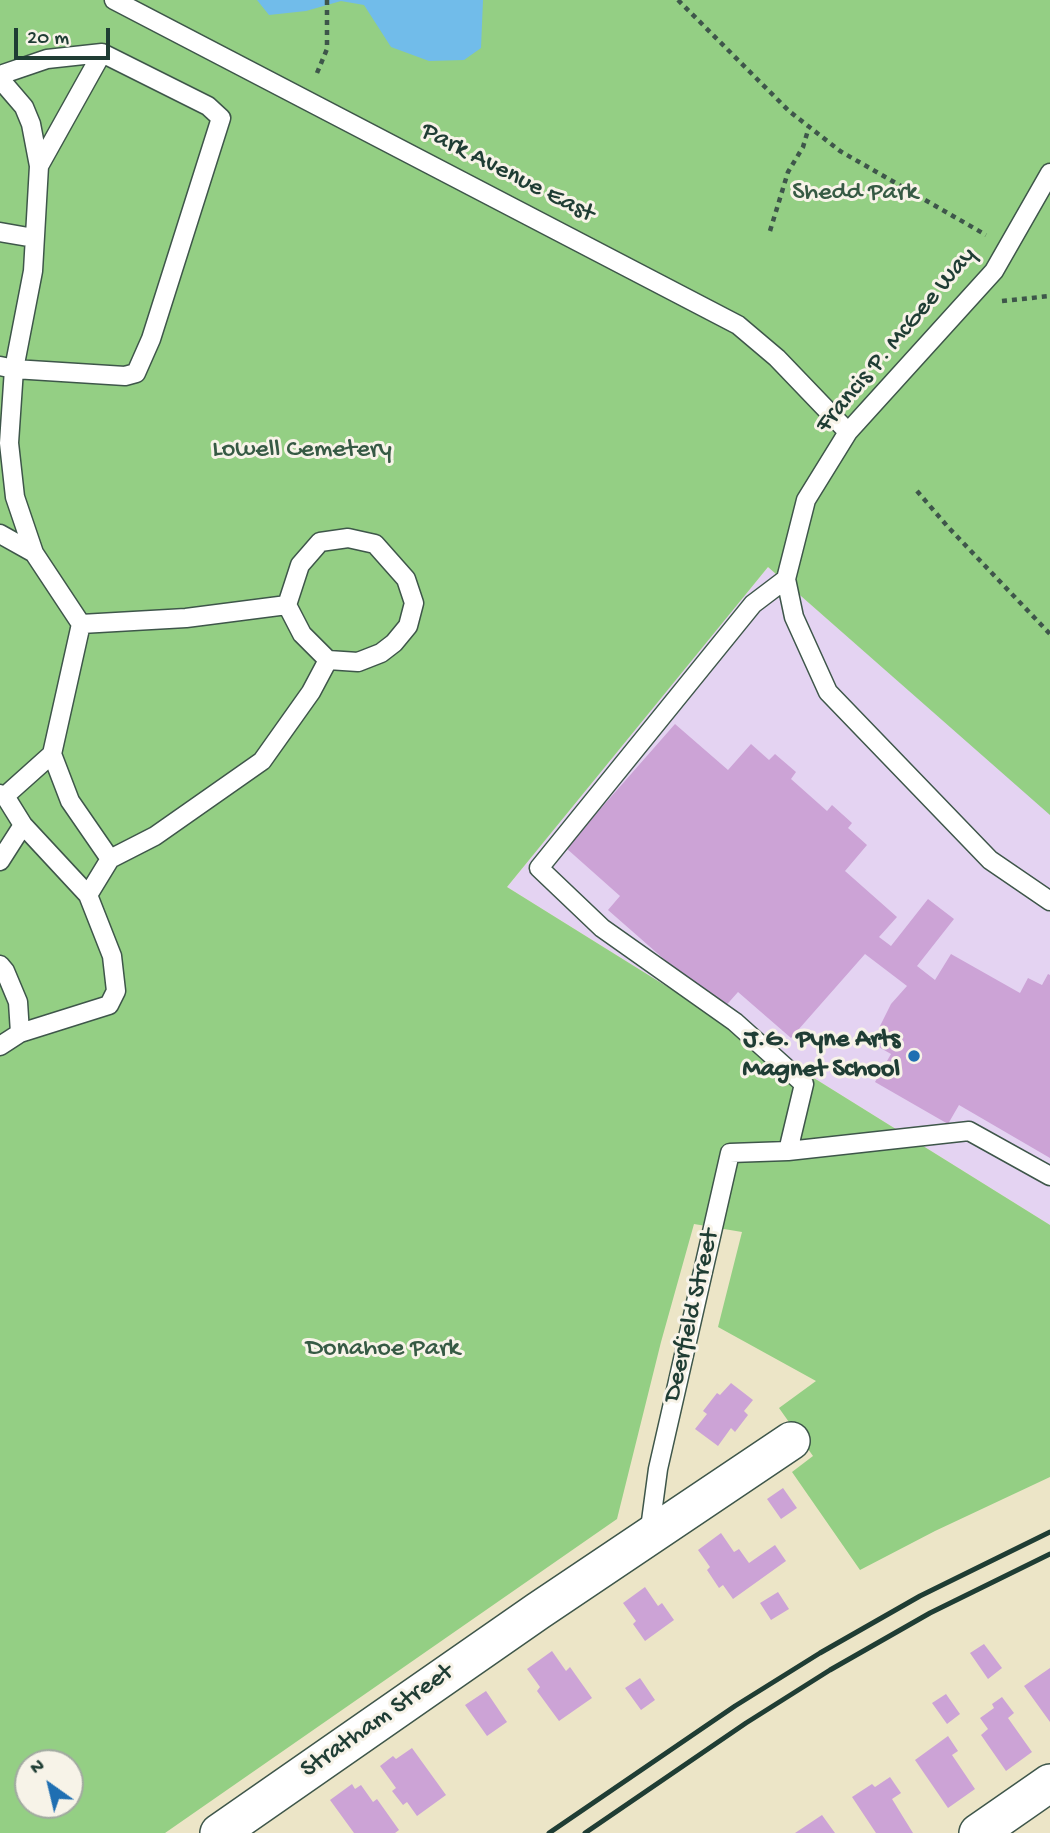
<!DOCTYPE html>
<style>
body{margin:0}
#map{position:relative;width:1050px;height:1833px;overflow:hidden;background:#ece5c7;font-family:"Gochi Hand",sans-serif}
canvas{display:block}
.north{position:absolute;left:14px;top:1749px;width:70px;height:70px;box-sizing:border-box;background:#f7f3e8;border:2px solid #a1aaa0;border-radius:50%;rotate:326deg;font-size:19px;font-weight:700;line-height:28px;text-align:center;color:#1f3d34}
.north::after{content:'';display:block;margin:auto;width:24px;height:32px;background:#1f6fb2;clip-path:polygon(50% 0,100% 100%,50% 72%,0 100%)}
.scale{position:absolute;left:14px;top:28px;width:96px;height:32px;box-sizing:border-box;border:4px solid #1f3d34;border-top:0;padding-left:9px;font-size:21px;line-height:24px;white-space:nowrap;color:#1f3d34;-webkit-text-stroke:5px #f7f3e8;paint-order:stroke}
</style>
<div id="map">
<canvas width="1050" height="1833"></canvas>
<div class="north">N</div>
<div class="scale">20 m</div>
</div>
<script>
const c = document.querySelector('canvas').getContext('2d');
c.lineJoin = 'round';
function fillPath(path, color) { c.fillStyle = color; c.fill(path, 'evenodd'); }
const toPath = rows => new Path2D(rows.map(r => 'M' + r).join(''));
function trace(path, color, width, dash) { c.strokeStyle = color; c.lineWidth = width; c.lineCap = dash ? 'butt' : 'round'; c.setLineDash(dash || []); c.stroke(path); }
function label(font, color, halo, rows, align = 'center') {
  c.font = font + ' "Gochi Hand",sans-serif'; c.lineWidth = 6; c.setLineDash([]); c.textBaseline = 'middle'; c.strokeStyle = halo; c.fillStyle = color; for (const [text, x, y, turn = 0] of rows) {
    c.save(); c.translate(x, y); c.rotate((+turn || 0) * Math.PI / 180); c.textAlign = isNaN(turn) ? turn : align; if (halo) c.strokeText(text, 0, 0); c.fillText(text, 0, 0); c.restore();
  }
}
const built = toPath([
 [768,567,1050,813,1050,1225,507,887]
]);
const green = toPath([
 [0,0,1050,0,1050,815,768,567,507,887,1050,1225,1050,1477,935,1531,860,1570,792,1472,813,1456,779,1408,816,1381,718,1327,742,1232,694,1224,661,1342,617,1519,165,1833,0,1833],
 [28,1763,70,1763,70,1805,28,1805]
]);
const water = toPath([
 [257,0,483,0,481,48,464,60,429,61,391,47,364,5,341,1,306,11,269,15]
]);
const building = toPath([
 [675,724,728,770,751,744,769,760,775,754,796,772,791,779,827,811,832,805,852,823,848,828,867,845,845,871,897,917,879,937,891,946,928,899,954,919,917,966,935,980,951,954,1020,993,1028,978,1042,985,1048,974,1050,975,1050,1158,959,1105,948,1124,875,1082,891,1054,877,1046,880,1026,891,1004,907,986,865,954,791,1038,738,992,722,1010,608,910,620,896,566,848],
 [731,1383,753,1400,744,1411,748,1415,735,1432,731,1428,718,1446,695,1429,707,1414,703,1411,717,1393,720,1395],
 [783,1488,797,1508,781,1519,767,1499],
 [721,1533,734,1552,739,1549,749,1563,775,1545,786,1561,733,1599,723,1585,719,1588,707,1570,710,1567,698,1550],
 [645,1587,658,1606,662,1603,674,1620,645,1641,633,1624,636,1621,623,1603],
 [778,1592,789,1609,771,1620,760,1603],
 [984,1644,1002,1668,988,1679,970,1653],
 [552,1651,566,1671,570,1667,592,1698,559,1721,537,1691,540,1687,527,1669],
 [1050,1668,1050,1722,1024,1686],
 [640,1678,655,1700,641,1710,625,1688],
 [486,1691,507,1722,487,1736,465,1705],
 [946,1694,960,1714,947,1724,932,1703],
 [1002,1697,1014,1713,1008,1718,1032,1752,1006,1771,981,1735,988,1729,980,1718,994,1708,992,1704],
 [948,1736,958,1751,952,1755,975,1789,948,1808,915,1760],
 [412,1748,446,1795,417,1816,407,1802,403,1805,392,1791,396,1788,380,1766,393,1756,396,1759],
 [890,1777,901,1793,892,1799,913,1833,876,1833,852,1797,872,1784,875,1787],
 [352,1784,355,1789,361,1785,373,1802,377,1799,399,1830,395,1833,354,1833,330,1800],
 [822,1815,835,1833,795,1833]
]);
const path = toPath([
 [678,0,789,111,840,151,986,235],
 [317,73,327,49,327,0],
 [770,231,788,172,803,147,809,127],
 [1002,301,1050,296],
 [917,491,948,527,1050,634]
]);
const service = toPath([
 [114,0,738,325,777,358,848,432],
 [102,53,208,106,221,118,151,339,136,373,125,376,14,369,9,443,15,497,34,553,81,624,186,618,287,605,300,565,320,542,348,538,375,544,406,579,414,603,408,626,394,643,381,653,358,662,328,660,302,634,287,605],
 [0,75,47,59,102,53,39,166],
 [0,79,24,107,31,124,39,166,33,271,14,369,0,366],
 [1050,173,994,271,848,432,806,500,786,579,794,617,828,692,990,860,1050,901],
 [0,232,34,238],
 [0,534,34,553],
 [786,579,753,604,539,868,602,928,735,1022,804,1084,788,1151],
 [52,754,81,624],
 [0,794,5,796,52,754,70,801,110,859,88,895,112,956,116,991,109,1005,20,1033,0,1046],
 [23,825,88,895],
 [110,859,155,836,262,761,311,692,328,660],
 [0,861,23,825,5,796],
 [0,965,5,971,18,1002,20,1033],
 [649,1536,658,1469,730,1153,788,1151,969,1131,1050,1176]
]);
const minor = toPath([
 [219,1833,538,1611,791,1441],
 [978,1833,1050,1783]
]);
const rail = toPath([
 [549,1833,735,1706,820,1653,920,1596,1050,1532],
 [585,1833,746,1723,830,1670,930,1613,1050,1554]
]);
const markers = [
 [914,1056,7,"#1f6fb2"]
];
const streetNames = [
 ["Park Avenue East",507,174,27],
 ["Francis P. McGee Way",897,341,-50],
 ["Deerfield Street",693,1316,-77],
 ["Stratham Street",378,1722,-35]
];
const parkNames = [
 ["Shedd Park",855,194],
 ["Lowell Cemetery",302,451],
 ["Donahoe Park",383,1350]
];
const poiNames = [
 ["J.G. Pyne Arts",900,1041],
 ["Magnet School",900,1071]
];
fillPath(built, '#e4d3f2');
fillPath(green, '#94cf84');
fillPath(water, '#71bcea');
fillPath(building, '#cca3d6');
trace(service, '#3e564a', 21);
trace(minor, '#3e564a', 40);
trace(path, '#3e564a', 4.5, [5, 5]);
trace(service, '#fff', 18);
trace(minor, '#fff', 37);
trace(rail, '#1f3d34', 5);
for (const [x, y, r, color] of markers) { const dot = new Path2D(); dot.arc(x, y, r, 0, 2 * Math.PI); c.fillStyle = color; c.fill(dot); trace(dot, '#f7f3e8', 2.5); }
label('26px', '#1f3d34', '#f7f3e8', streetNames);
label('26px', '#365a44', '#f7f3e8', parkNames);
label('bold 26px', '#1f3d34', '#f7f3e8', poiNames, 'right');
</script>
